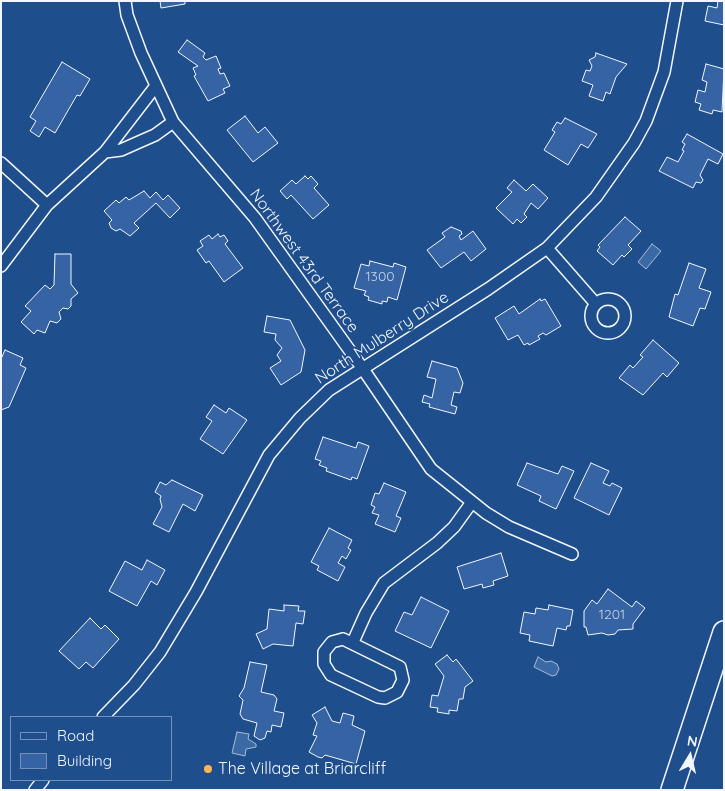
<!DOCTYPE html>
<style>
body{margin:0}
#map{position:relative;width:725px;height:791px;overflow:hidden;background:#1f4e8c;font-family:Quicksand,sans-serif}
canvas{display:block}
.frame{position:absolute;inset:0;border:2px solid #f2f6ff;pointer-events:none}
.legend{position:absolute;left:10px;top:716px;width:162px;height:65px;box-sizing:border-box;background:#1f4e8c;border:1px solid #7391ba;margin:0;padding:6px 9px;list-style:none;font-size:15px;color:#f2f6ff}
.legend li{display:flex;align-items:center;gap:10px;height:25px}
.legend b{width:25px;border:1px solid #7391ba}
.north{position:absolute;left:665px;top:731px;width:50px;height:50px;-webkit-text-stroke:4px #1f4e8c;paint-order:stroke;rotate:9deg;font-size:14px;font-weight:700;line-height:20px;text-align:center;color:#f2f6ff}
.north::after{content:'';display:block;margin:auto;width:18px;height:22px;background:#f2f6ff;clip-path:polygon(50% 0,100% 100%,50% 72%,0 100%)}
</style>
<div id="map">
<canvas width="725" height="791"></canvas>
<div class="frame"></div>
<ul class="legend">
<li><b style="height:6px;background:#1f4e8c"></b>Road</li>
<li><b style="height:14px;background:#3563a3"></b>Building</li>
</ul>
<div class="north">N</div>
</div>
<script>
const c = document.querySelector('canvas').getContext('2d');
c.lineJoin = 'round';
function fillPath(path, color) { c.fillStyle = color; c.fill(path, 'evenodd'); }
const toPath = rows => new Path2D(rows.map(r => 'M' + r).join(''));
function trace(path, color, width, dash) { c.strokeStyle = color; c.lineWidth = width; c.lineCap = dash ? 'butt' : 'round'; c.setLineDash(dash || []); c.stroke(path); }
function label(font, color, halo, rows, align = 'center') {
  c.font = font + ' Quicksand,sans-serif'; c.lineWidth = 4; c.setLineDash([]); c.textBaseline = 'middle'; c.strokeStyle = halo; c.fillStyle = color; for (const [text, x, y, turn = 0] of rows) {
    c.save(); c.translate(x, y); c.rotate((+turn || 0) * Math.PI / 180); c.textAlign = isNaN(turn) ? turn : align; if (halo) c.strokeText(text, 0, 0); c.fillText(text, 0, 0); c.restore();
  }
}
const water = toPath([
 [652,244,661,251,646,269,638,262,652,244],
 [538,657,546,662,551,661,557,664,559,669,556,675,552,676,534,667,538,657],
 [237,732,249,734,248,739,256,744,256,747,246,749,245,756,232,753,237,732]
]);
const building = toPath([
 [160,1,185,1,185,4,161,8,160,1],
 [718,1,724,1,724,25,705,21,708,6,717,8,718,1],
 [187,40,205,53,203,57,206,60,216,56,221,68,218,69,220,74,224,73,230,86,223,89,225,93,208,101,194,76,196,75,193,68,198,66,178,52,187,40],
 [596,53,627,64,616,77,610,94,606,92,603,101,589,96,593,85,582,81,586,70,590,71,592,66,589,60,595,57,596,53],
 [62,62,90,79,80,96,77,95,55,133,45,127,39,137,30,131,36,121,30,117,62,62],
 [706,64,724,69,722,112,713,110,712,114,699,110,701,104,695,102,698,90,705,92,707,82,702,80,706,64],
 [245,116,258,133,265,127,278,143,253,162,227,130,245,116],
 [565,118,597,134,588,148,581,144,568,165,544,150,555,132,552,130,557,122,561,124,565,118],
 [687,134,723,154,718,164,708,159,700,175,703,180,701,183,696,182,693,188,659,171,667,157,678,162,684,151,682,150,685,144,682,142,687,134],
 [305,176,308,179,311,176,318,184,314,188,329,205,313,219,291,195,287,199,280,191,292,180,296,184,305,176],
 [514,180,526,191,533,184,548,198,538,209,531,203,524,214,527,217,521,223,517,219,513,224,496,208,512,192,507,188,514,180],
 [144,191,150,198,156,192,163,200,168,195,180,208,170,218,156,203,134,223,139,228,130,236,120,229,116,231,111,228,109,223,112,220,104,211,116,200,119,203,126,197,129,200,144,191],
 [625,217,641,231,628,245,632,249,624,257,622,255,613,265,597,251,600,247,598,245,625,217],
 [451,227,461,231,462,234,459,236,461,240,473,231,486,249,471,261,464,252,441,268,427,250,445,237,442,233,451,227],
 [218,234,220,237,224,235,228,241,225,244,243,268,224,282,209,261,206,263,197,250,203,246,200,241,209,235,212,239,218,234],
 [55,254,71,254,71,284,78,293,71,299,71,306,68,309,63,308,59,312,61,319,57,323,50,321,45,333,37,330,34,334,21,322,31,311,25,306,45,285,50,289,54,285,55,254],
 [370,261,393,267,394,263,406,267,397,300,388,297,387,302,382,301,382,304,368,300,369,297,364,295,366,291,354,288,361,264,369,266,370,261],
 [689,263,706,269,699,288,711,292,705,309,700,308,693,326,669,317,675,294,678,295,689,263],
 [540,299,541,301,545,299,561,326,546,335,543,333,538,336,540,339,529,345,528,343,524,345,518,335,508,340,495,318,514,306,519,314,540,299],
 [267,316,290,320,305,350,301,372,281,385,270,368,281,361,277,355,282,348,275,340,276,334,264,332,267,316],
 [653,340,679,363,667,377,663,373,643,395,619,378,630,365,633,368,643,357,640,355,653,340],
 [5,350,23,358,20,365,26,368,9,407,1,410,1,359,5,350],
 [432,361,457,368,463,383,460,393,454,392,451,405,457,407,455,414,429,407,430,404,422,402,424,395,432,398,436,379,427,377,432,361],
 [214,405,226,413,229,408,247,420,223,454,200,439,212,421,206,417,214,405],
 [323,437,356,448,358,442,369,446,357,479,352,477,351,480,326,471,327,468,319,465,321,461,315,459,323,437],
 [527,463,558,474,562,466,574,471,556,509,539,501,541,496,517,485,527,463],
 [591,463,609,471,603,483,610,486,612,483,622,488,609,515,574,498,591,463],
 [172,480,203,495,195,511,183,504,169,532,153,524,162,507,160,499,161,496,155,492,160,482,166,485,172,480],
 [384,483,406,492,396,516,401,518,395,532,375,524,379,515,372,513,375,507,371,505,375,493,379,494,384,483],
 [329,528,352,540,348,548,351,550,346,559,342,556,338,563,345,567,338,581,317,570,319,566,311,562,329,528],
 [501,553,508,576,493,581,494,585,483,588,482,584,464,589,457,567,501,553],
 [147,560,165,570,157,585,151,581,137,606,109,591,125,561,142,570,147,560],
 [608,589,632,607,636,601,645,608,633,624,633,629,618,630,615,634,608,635,602,633,588,635,586,627,584,627,584,611,592,600,597,604,608,589],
 [421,597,449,611,431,648,395,631,404,612,412,615,421,597],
 [284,605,299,606,298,611,305,611,303,624,296,623,293,646,273,644,263,649,256,634,267,629,269,609,284,611,284,605],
 [549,605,573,610,570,626,567,626,566,630,557,628,553,646,529,641,530,635,520,633,524,612,535,614,536,608,548,610,549,605],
 [90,618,101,629,105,625,119,639,93,668,86,662,79,669,59,651,90,618],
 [447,655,453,662,456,659,473,681,465,687,463,699,459,699,457,711,449,710,449,714,437,712,438,708,430,707,432,695,438,696,444,676,435,664,447,655],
 [250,662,267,665,261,692,274,695,277,699,274,711,284,713,281,727,272,725,271,732,267,731,265,738,260,740,254,736,257,723,243,719,240,714,243,700,239,696,244,688,250,662],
 [325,707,332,721,340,723,343,713,354,716,352,725,365,731,356,764,325,755,322,758,318,757,309,752,317,736,313,735,317,723,312,715,325,707]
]);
const minor = toPath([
 [125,1,127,15,141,53,173,122,255,218,363,369,431,469,486,513,509,527,572,554],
 [105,152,121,150,139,142,155,135,173,122],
 [1,163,47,205],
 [547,248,596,304],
 [1,266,47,205,105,152,155,87],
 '591 316a17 17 0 1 1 34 0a17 17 0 1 1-34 0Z',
 [343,639,400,667,403,680,397,692,385,698,378,697,331,675,324,664,324,652,332,642,343,639],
 [353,642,366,613,384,583,437,543,454,527,472,502],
 [103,717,134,685,160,652,196,592,269,455,300,418,329,390,488,289,547,248,596,197,634,143,646,121,664,72,677,1],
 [35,790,43,780]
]);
const motorway = toPath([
 [672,790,724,632]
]);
const markers = [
 [208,769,5,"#ffb74d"]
];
const numberNames = [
 ["1300",380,277],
 ["1201",612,615]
];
const streetNames = [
 ["Northwest 43rd Terrace",304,261,54],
 ["North Mulberry Drive",382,338,-33]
];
const poiNames = [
 ["The Village at Briarcliff",218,769]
];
fillPath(water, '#3b69a3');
trace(water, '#a8bbd7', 1);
fillPath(building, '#3563a3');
trace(building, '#f2f6ff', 1);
trace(minor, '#f2f6ff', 14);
trace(motorway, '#f2f6ff', 24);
trace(minor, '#1f4e8c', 11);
trace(motorway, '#1f4e8c', 21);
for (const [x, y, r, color] of markers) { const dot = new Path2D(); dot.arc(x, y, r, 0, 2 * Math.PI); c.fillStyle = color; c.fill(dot); trace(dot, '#1f4e8c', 2); }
label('14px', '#c3d1e8', null, numberNames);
label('16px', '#f2f6ff', '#1f4e8c', streetNames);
label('16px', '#f2f6ff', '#1f4e8c', poiNames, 'left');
</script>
